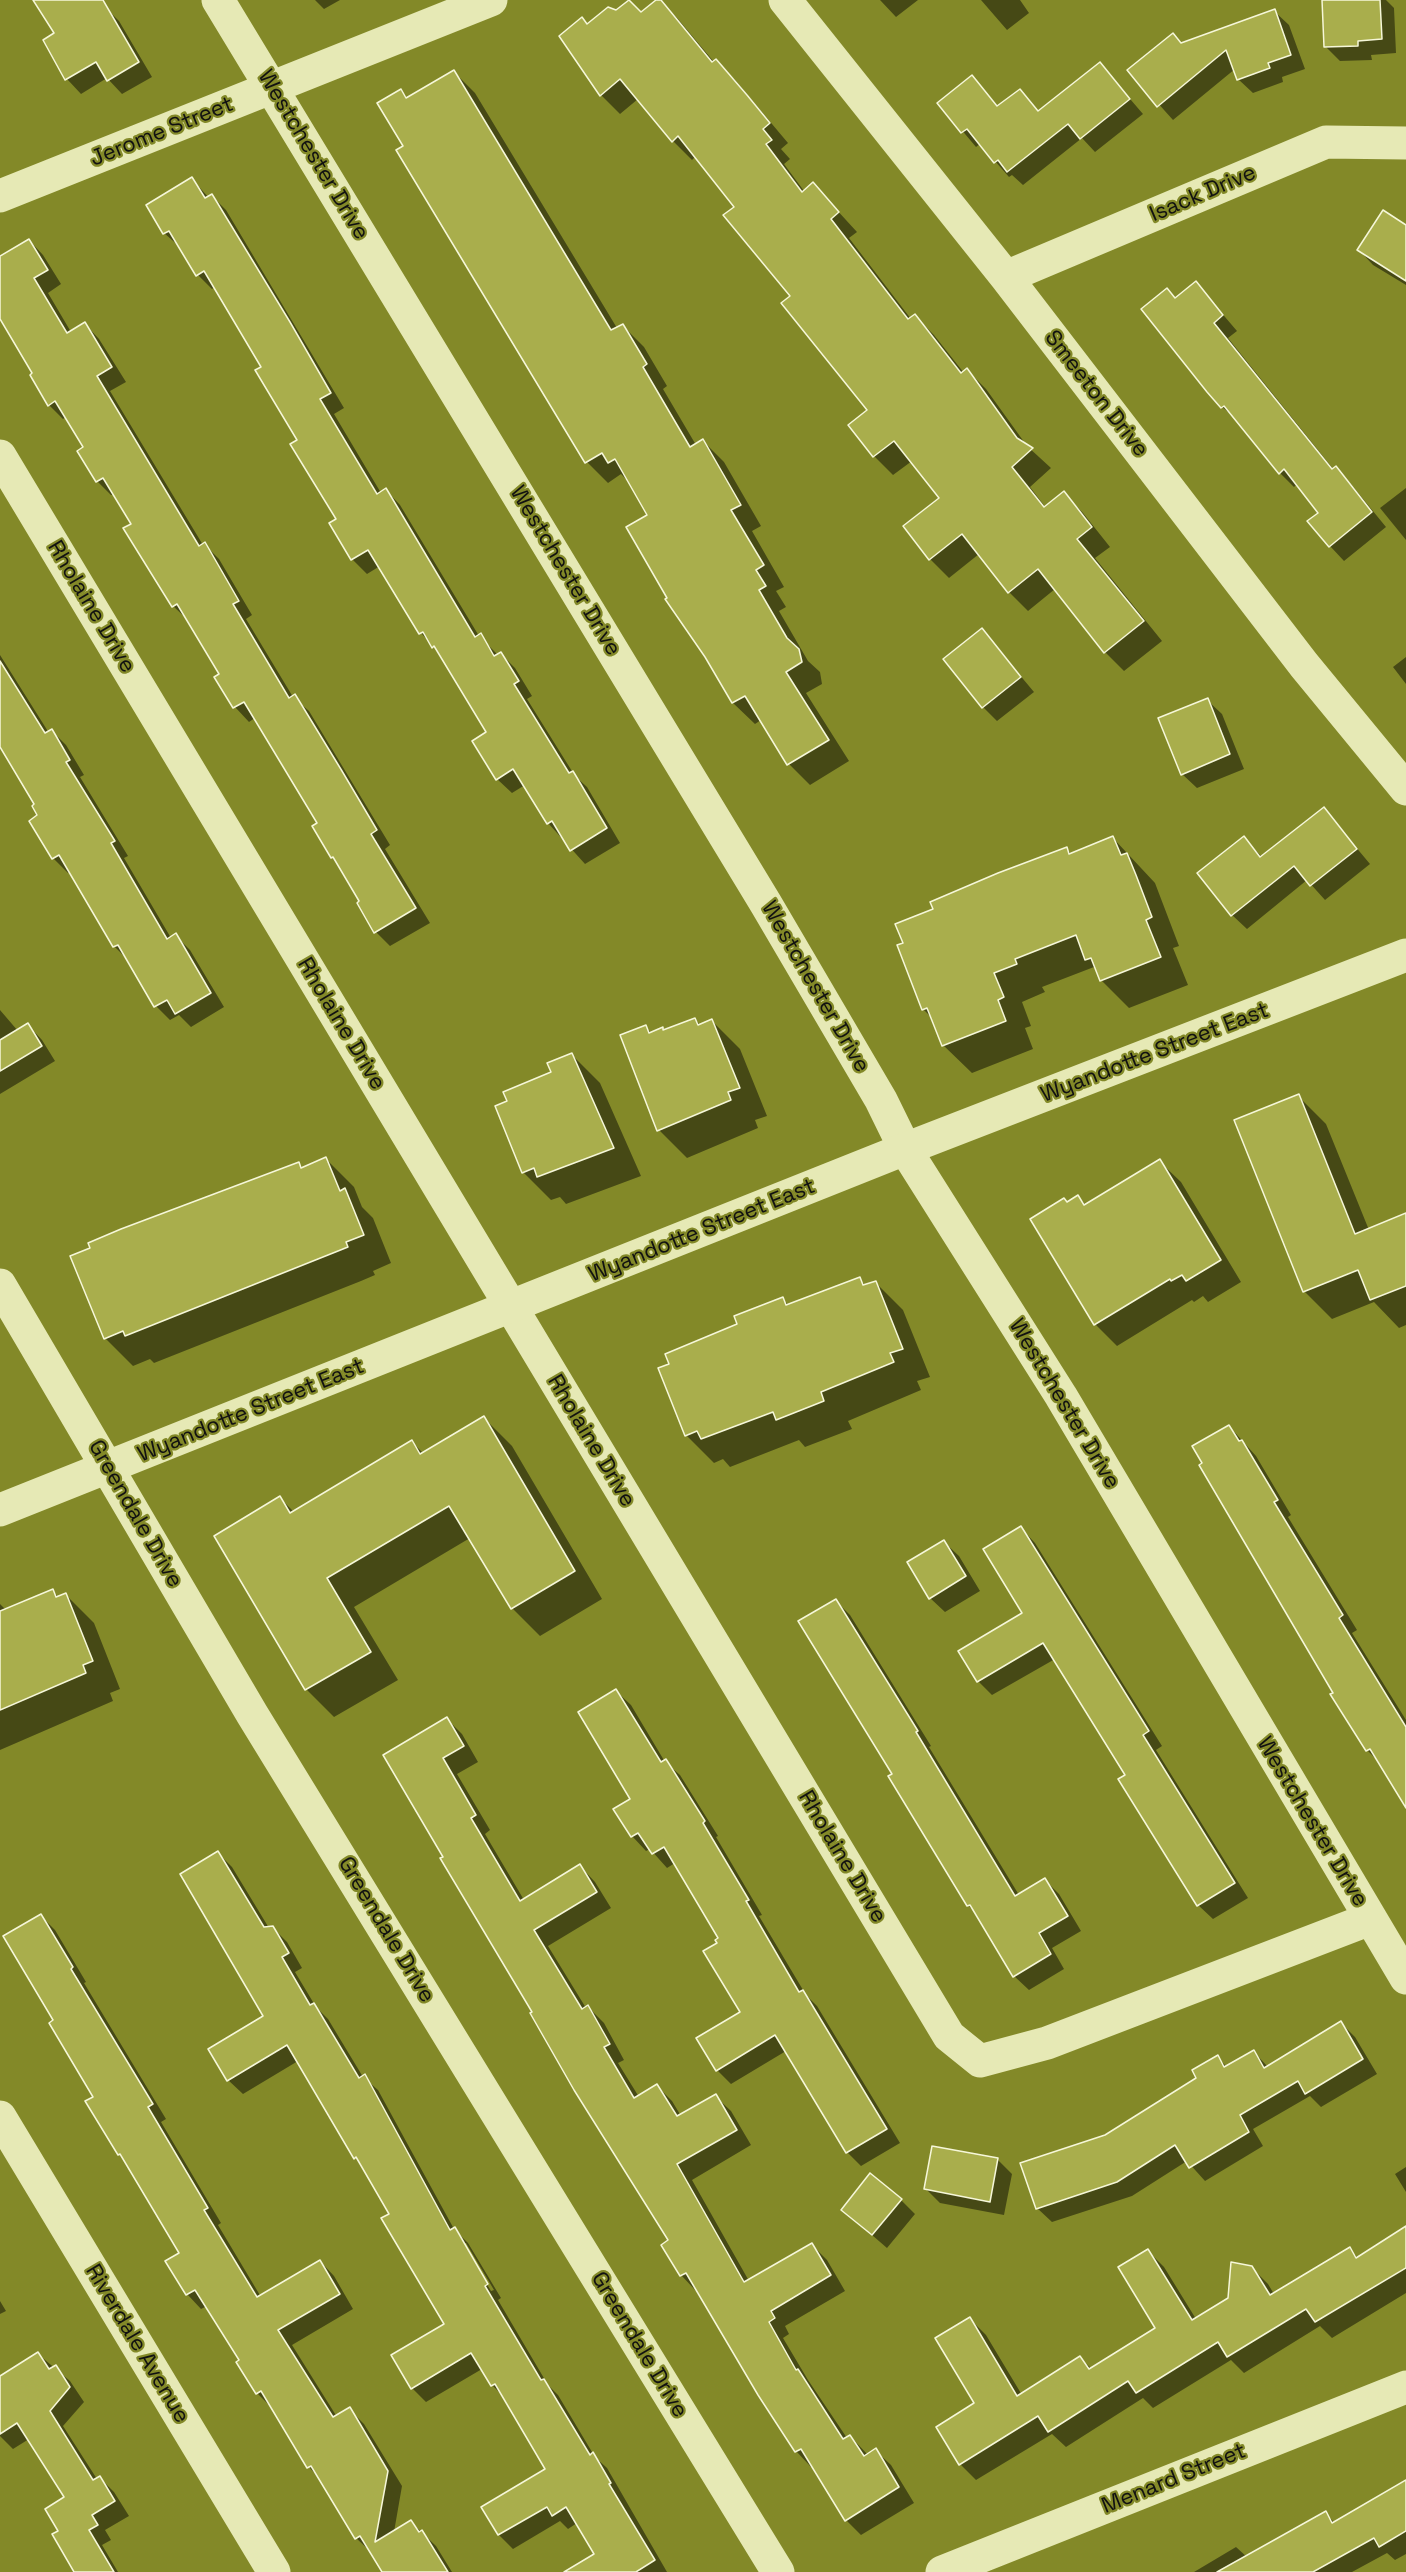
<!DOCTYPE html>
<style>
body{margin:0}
canvas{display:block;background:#838928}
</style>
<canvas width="1406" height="2572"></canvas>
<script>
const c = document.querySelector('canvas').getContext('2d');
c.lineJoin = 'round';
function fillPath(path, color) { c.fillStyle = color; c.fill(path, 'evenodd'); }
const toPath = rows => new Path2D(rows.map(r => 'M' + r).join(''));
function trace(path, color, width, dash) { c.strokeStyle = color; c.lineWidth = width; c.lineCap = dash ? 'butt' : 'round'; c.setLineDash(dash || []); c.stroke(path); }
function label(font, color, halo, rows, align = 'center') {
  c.font = font + ' "Space Grotesk",sans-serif'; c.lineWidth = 4.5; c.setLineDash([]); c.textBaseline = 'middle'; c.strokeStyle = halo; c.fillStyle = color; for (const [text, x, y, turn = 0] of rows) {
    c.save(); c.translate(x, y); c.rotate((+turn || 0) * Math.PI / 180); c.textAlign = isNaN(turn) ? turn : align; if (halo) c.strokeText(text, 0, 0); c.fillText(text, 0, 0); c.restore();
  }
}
const shadow = toPath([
 [35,0,92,0,105,7,119,21,152,77,122,94,107,78,81,94,67,79,45,41,57,34],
 [315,0,340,0,324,9],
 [659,0,678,19,714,62,716,61,735,80,788,143,781,149,790,159,784,164,804,191,813,184,857,232,849,238,911,319,915,316,934,335,964,373,967,370,986,389,1027,446,1051,468,1030,487,1046,508,1064,493,1083,513,1110,547,1095,558,1162,641,1124,671,1105,652,1055,589,1028,611,1009,592,979,554,949,578,930,559,942,498,912,461,893,475,874,456,869,410,792,296,736,207,696,156,692,160,673,141,638,99,620,114,601,95,588,26,617,12,630,1,642,13],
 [880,0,918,0,896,17],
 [981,0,1020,0,1029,13,1007,30],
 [1323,0,1386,0,1394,8,1396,53,1371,55,1372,60,1340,61,1326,47],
 [1274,11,1289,25,1305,69,1282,77,1283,82,1253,93,1238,79,1235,69,1173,120,1129,71,1173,35,1182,44],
 [1100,64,1143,114,1095,152,1082,138,1023,185,1012,175,1009,177,980,144,976,147,939,103,972,77,999,107,1020,91,1039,112],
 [454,72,475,93,617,328,622,325,644,347,667,386,663,389,696,445,703,441,724,462,761,526,752,531,784,587,776,591,786,607,779,611,808,661,820,672,822,684,806,693,849,761,810,785,789,764,761,720,755,724,733,703,669,599,649,515,631,484,621,474,608,483,587,462,405,146,401,91,408,99],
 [192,179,209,198,212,196,226,210,344,408,334,414,381,493,386,490,400,505,479,636,498,655,501,654,515,668,532,696,527,699,575,776,587,787,620,843,585,864,548,823,525,785,512,793,497,779,488,733,441,654,421,633,380,566,367,574,352,559,338,519,263,367,215,287,212,289,198,275,180,247,164,233],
 [1406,226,1406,285,1373,265,1359,250],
 [29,240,43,255,61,284,48,293,71,332,85,324,99,339,126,382,110,391,203,545,204,544,219,559,252,615,246,619,293,697,309,711,390,845,385,849,430,923,390,946,376,932,361,901,340,865,332,857,319,824,255,718,249,722,235,707,216,678,221,675,188,620,173,606,133,525,114,494,111,495,97,481,85,448,66,417,63,419,49,405,35,374,0,319,0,258],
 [1196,283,1237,331,1228,338,1334,470,1336,468,1350,483,1386,527,1344,561,1330,546,1320,513,1297,484,1294,487,1280,473,1238,420,1222,407,1167,290,1176,299],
 [1406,488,1406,540,1380,508],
 [982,630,1034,692,997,721,983,707],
 [0,655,49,733,52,731,66,745,84,775,80,777,128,856,124,858,171,938,175,935,190,950,224,1007,191,1027,179,1015,170,1020,156,1006,129,961,114,946,70,871,68,873,53,858,31,821,40,815,36,805,0,746],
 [1406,657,1406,684,1393,667],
 [1207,700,1222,714,1244,769,1197,788,1182,774],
 [1324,809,1370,864,1325,900,1307,880,1247,929,1232,915,1244,838,1262,857],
 [1113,838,1155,883,1179,946,1173,948,1188,985,1129,1008,1101,980,1094,967,1042,987,1045,992,1022,1002,1031,1026,1025,1028,1033,1049,972,1073,943,1045,934,1020,923,1009,905,944,935,910,1066,849,1072,854],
 [0,1010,18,1031,28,1025,42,1040,55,1061,0,1094],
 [695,1019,701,1026,712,1021,740,1049,767,1116,755,1120,758,1128,687,1158,659,1130,645,1027,652,1033],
 [572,1055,600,1083,641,1176,566,1204,560,1197,551,1200,523,1172,509,1102,553,1072],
 [1298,1096,1326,1124,1369,1230,1406,1215,1406,1325,1399,1328,1374,1302,1332,1319,1304,1291],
 [326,1159,354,1187,362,1207,373,1218,391,1263,373,1271,375,1275,361,1281,154,1363,150,1359,133,1366,105,1338,298,1164,303,1168],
 [1159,1161,1181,1182,1241,1282,1208,1302,1203,1296,1194,1302,1192,1300,1117,1346,1095,1324,1032,1219,1078,1197,1086,1205],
 [859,1279,866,1286,875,1282,903,1310,930,1377,917,1381,921,1390,848,1421,852,1429,805,1447,799,1440,730,1467,723,1459,714,1463,686,1435,739,1325,782,1299,789,1305],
 [484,1418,512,1446,602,1599,540,1636,512,1608,470,1538,354,1607,398,1680,334,1717,306,1689,280,1498,294,1512,412,1442,424,1454],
 [1229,1426,1256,1456,1291,1515,1288,1517,1357,1630,1352,1633,1406,1720,1406,1804,1382,1765,1367,1750,1332,1695,1335,1693],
 [1021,1528,1035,1543,1162,1746,1156,1750,1248,1898,1213,1919,1198,1905,1127,1775,1055,1659,992,1695,978,1681,1024,1614],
 [944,1542,959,1556,980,1591,945,1612,930,1598],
 [53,1591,59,1598,66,1595,94,1623,120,1689,110,1693,113,1701,0,1750,0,1604,5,1609],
 [836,1601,850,1615,931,1746,929,1747,1019,1895,1045,1880,1059,1894,1081,1931,1052,1948,1064,1969,1029,1990,1014,1976,978,1915,968,1905,894,1774],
 [616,1691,631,1705,665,1762,680,1775,718,1836,716,1837,762,1915,759,1916,806,1995,817,2006,900,2143,861,2166,847,2152,786,2051,731,2084,717,2070,742,2013,719,1944,720,1939,675,1863,667,1868,650,1849,646,1851,632,1836,632,1800],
 [447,1719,462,1734,478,1762,457,1774,490,1830,485,1834,524,1900,580,1866,595,1882,611,1908,548,1946,586,2008,588,2007,604,2023,624,2060,618,2063,639,2097,657,2086,672,2101,681,2116,715,2096,731,2111,751,2145,692,2180,749,2281,811,2244,827,2260,845,2291,785,2326,789,2334,783,2338,808,2380,847,2438,850,2436,868,2455,875,2450,891,2465,914,2503,861,2535,846,2520,813,2466,811,2467,796,2451,696,2291,681,2275,670,2241,534,2013,386,1755],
 [218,1853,232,1867,269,1928,272,1927,287,1942,302,1968,295,1972,316,2007,328,2019,363,2077,378,2090,454,2229,468,2243,501,2298,498,2300,548,2385,558,2395,595,2457,607,2468,667,2572,597,2572,596,2555,577,2523,568,2529,560,2521,513,2549,499,2535,483,2507,547,2469,505,2398,492,2385,482,2369,426,2402,412,2388,446,2325,391,2215,298,2061,243,2094,228,2080,210,2049,265,2017],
 [462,2243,466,2243,494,2290,491,2291],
 [41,1916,55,1930,86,1982,84,1983,166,2119,161,2122,221,2223,218,2225,261,2297,320,2261,334,2276,353,2309,292,2345,337,2417,349,2409,364,2424,402,2486,394,2532,411,2522,436,2546,452,2572,384,2572,371,2552,356,2538,320,2479,309,2467,271,2407,257,2393,241,2361,207,2306,201,2309,187,2294,181,2253,127,2162,119,2154,95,2097,55,2021],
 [1341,2023,1355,2037,1377,2074,1321,2107,1310,2096,1253,2129,1263,2146,1205,2181,1187,2161,1132,2196,1052,2222,1037,2208,1105,2136,1198,2078,1217,2057,1227,2067,1254,2052,1268,2067],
 [933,2147,998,2160,1012,2174,1004,2215,940,2203,925,2188],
 [1406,2167,1406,2192,1395,2174],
 [901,2200,915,2214,887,2248,843,2210],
 [1406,2228,1406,2293,1332,2338,1320,2326,1244,2373,1231,2360,1153,2408,1143,2398,1066,2447,1052,2434,976,2480,960,2464,977,2403,970,2319,986,2335,1022,2395,1080,2358,1092,2369,1157,2329,1148,2251,1164,2267,1196,2319,1230,2299,1251,2267,1268,2284,1274,2294,1349,2249,1358,2258],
 [0,2301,6,2311,0,2314],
 [38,2354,70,2381,84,2402,63,2426,97,2479,100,2478,114,2492,129,2516,105,2530,111,2540,102,2545,118,2572,74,2572,60,2531,66,2498,29,2439,13,2449,0,2436,0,2378],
 [1406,2481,1406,2554,1395,2560,1387,2553,1352,2572,1194,2572,1236,2547,1247,2557,1325,2513,1335,2523]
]);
const building = toPath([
 [33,0,103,0,139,62,107,81,96,62,65,80,43,40,54,33,33,0],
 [629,0,641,12,656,0,661,0,712,62,716,59,747,95,770,123,763,129,772,140,766,144,802,192,813,182,839,212,831,219,908,319,915,314,961,373,967,368,1017,438,1033,448,1012,467,1044,507,1064,491,1092,527,1077,539,1144,621,1104,653,1038,569,1008,593,962,534,929,560,903,526,939,498,894,441,873,457,848,425,867,410,781,303,790,296,723,215,734,207,678,136,672,142,620,79,600,96,559,36,582,17,587,24,608,7,616,10,629,0],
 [1322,0,1380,0,1382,39,1358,41,1358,46,1324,47,1322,0],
 [1275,9,1291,55,1268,63,1270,68,1237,80,1226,50,1157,107,1127,70,1173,33,1181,43,1275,9],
 [1100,62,1130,99,1080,139,1068,124,1007,172,998,160,994,163,967,129,961,133,937,103,972,75,997,106,1020,89,1038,111,1100,62],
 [454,70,611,330,623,324,647,364,643,367,690,447,703,439,741,505,731,510,764,565,756,570,766,586,759,590,787,638,799,649,802,662,786,672,829,740,787,765,745,696,732,703,705,657,665,599,667,598,626,527,647,515,615,459,608,463,602,453,585,463,396,150,403,146,377,103,401,89,406,98,454,70],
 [192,177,205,198,212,194,290,322,331,393,320,399,377,494,386,488,475,637,481,633,494,656,501,652,519,681,514,684,569,773,573,771,607,828,570,851,552,821,547,824,513,769,496,780,472,741,486,732,434,646,432,648,423,632,419,634,368,550,351,560,329,523,336,519,290,444,297,440,255,370,261,367,204,271,196,276,169,231,163,234,146,205,192,177],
 [1383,210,1406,225,1406,281,1357,250,1383,210],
 [29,239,48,270,34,278,67,333,85,322,112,367,97,376,199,546,205,542,239,601,233,604,289,698,295,694,342,771,377,830,371,834,416,908,374,933,357,903,359,901,333,857,331,858,312,826,317,823,244,702,233,708,214,677,219,674,177,604,172,607,123,528,131,524,103,478,96,482,77,451,83,447,55,401,48,406,30,375,32,373,0,319,0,256,29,239],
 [1196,281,1223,315,1214,323,1332,469,1336,466,1372,512,1329,547,1307,521,1318,513,1284,469,1279,474,1224,406,1221,408,1207,392,1141,309,1167,288,1175,298,1196,281],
 [982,628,1021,677,982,708,943,659,982,628],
 [0,661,45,733,52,729,70,760,66,762,115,841,111,843,167,939,176,933,211,993,175,1014,167,1000,154,1007,118,945,113,947,59,855,52,859,29,821,37,815,32,806,34,804,0,747,0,661],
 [1208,698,1230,754,1181,775,1158,718,1208,698],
 [1324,807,1357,849,1310,886,1294,866,1231,916,1197,873,1244,836,1260,857,1324,807],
 [1113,836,1121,855,1127,853,1136,875,1152,917,1146,920,1161,957,1100,981,1091,958,1085,960,1076,935,1015,959,1017,964,994,973,1004,997,998,1000,1006,1021,942,1046,927,1008,922,1010,897,945,903,943,895,924,933,909,930,902,998,873,1067,847,1069,854,1113,836],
 [695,1018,698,1025,712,1019,740,1088,728,1092,731,1100,657,1131,620,1035,646,1025,649,1033,663,1027,663,1030,695,1018],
 [28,1023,42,1046,0,1071,0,1040,28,1023],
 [572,1053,614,1148,537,1177,534,1168,522,1173,495,1106,507,1101,503,1092,551,1072,547,1063,572,1053],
 [1299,1094,1355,1234,1406,1213,1406,1286,1370,1300,1358,1270,1303,1292,1234,1120,1299,1094],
 [326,1157,340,1191,345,1188,364,1235,346,1242,348,1247,333,1253,125,1336,123,1331,104,1339,70,1256,90,1248,88,1243,121,1229,299,1162,301,1168,326,1157],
 [1160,1159,1221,1260,1186,1281,1182,1275,1171,1281,1170,1279,1094,1325,1030,1219,1064,1198,1067,1202,1078,1195,1084,1205,1160,1159],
 [860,1277,863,1285,876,1281,903,1349,890,1353,894,1362,821,1392,824,1401,776,1420,773,1412,701,1439,697,1431,685,1436,658,1368,669,1364,665,1354,737,1324,734,1316,783,1297,786,1305,860,1277],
 [484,1416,575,1571,511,1609,449,1506,327,1578,371,1652,305,1690,214,1536,280,1496,290,1513,412,1440,420,1454,484,1416],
 [1229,1425,1239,1441,1242,1440,1278,1500,1274,1502,1343,1615,1339,1618,1406,1727,1406,1808,1370,1749,1366,1751,1330,1694,1333,1693,1199,1465,1202,1463,1192,1446,1229,1425],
 [1021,1526,1149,1731,1143,1735,1235,1883,1197,1906,1118,1779,1125,1775,1043,1643,977,1682,958,1651,1022,1613,983,1549,1021,1526],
 [944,1540,966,1576,929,1599,907,1562,944,1540],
 [53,1589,56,1597,66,1593,93,1661,83,1665,86,1673,0,1710,0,1611,53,1589],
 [836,1599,918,1731,916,1732,1015,1896,1045,1878,1068,1916,1039,1933,1051,1954,1013,1977,970,1905,967,1906,888,1776,892,1774,798,1621,836,1599],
 [616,1689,661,1762,666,1759,705,1821,703,1823,749,1900,746,1901,799,1992,803,1990,887,2129,846,2153,775,2035,716,2071,696,2038,740,2012,703,1951,717,1943,715,1940,718,1938,664,1847,652,1854,638,1833,631,1837,613,1809,630,1799,578,1712,616,1689],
 [447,1717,464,1746,443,1758,476,1815,471,1818,520,1901,580,1864,597,1892,534,1930,582,2009,588,2005,610,2044,604,2047,634,2098,657,2084,677,2116,716,2094,737,2130,677,2164,744,2282,812,2243,831,2275,771,2311,775,2318,769,2322,796,2370,798,2369,843,2439,850,2435,864,2456,876,2448,899,2487,845,2521,801,2449,795,2452,758,2395,686,2273,680,2276,661,2245,668,2240,574,2090,530,2013,532,2012,440,1858,443,1857,383,1755,447,1717],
 [218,1851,264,1927,273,1926,289,1953,282,1957,310,2005,314,2003,359,2078,365,2074,450,2230,455,2227,488,2284,485,2286,541,2380,544,2379,590,2455,593,2452,611,2483,609,2484,655,2560,636,2572,564,2572,594,2554,566,2507,552,2516,547,2507,498,2535,481,2507,545,2469,495,2384,491,2386,471,2353,411,2389,391,2355,444,2324,381,2218,389,2214,356,2157,354,2159,287,2045,227,2081,208,2049,263,2016,180,1874,218,1851],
 [41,1914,73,1967,71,1969,153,2104,148,2107,208,2208,204,2210,257,2297,320,2260,340,2294,278,2330,333,2417,350,2407,388,2471,375,2542,411,2520,419,2532,422,2530,448,2572,382,2572,360,2536,355,2539,311,2466,307,2468,261,2391,256,2394,236,2362,239,2360,195,2290,186,2295,165,2261,179,2253,120,2154,118,2155,85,2101,93,2097,49,2023,53,2020,3,1936,41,1914],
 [1341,2021,1363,2059,1305,2094,1298,2081,1240,2115,1249,2132,1189,2168,1175,2145,1117,2182,1036,2209,1020,2163,1105,2135,1196,2078,1192,2070,1218,2055,1224,2067,1254,2050,1264,2068,1341,2021],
 [932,2146,998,2158,990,2202,924,2189,932,2146],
 [870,2173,902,2199,872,2235,841,2210,870,2173],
 [1406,2226,1406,2268,1315,2322,1306,2309,1227,2357,1218,2342,1136,2393,1128,2381,1048,2432,1038,2416,959,2465,936,2427,974,2403,935,2338,970,2317,1017,2396,1080,2356,1089,2369,1155,2328,1118,2267,1148,2249,1192,2320,1228,2298,1231,2262,1252,2266,1270,2295,1350,2247,1356,2258,1406,2226],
 [38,2352,49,2369,56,2365,70,2387,50,2411,93,2480,100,2476,115,2501,92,2515,98,2525,89,2530,114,2572,74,2572,52,2534,58,2531,45,2509,64,2497,17,2423,0,2434,0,2376,38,2352],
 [1406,2480,1406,2531,1379,2547,1374,2538,1313,2572,1217,2572,1326,2511,1332,2523,1406,2480]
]);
const minor = toPath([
 [218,0,766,904,881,1100,905,1149,1061,1396,1406,1978],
 [785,0,1006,277,1304,665,1406,789],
 [0,196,491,0],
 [1006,277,1326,142,1406,143],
 [0,456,949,2036,980,2061,1047,2043,1370,1919],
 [0,1285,252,1714,778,2572],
 [942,2572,1406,2387]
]);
const tertiary = toPath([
 [0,1510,905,1149,1406,955],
 [0,2117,274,2572]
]);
const streetNames = [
 ["Jerome Street",162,132,-22],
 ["Westchester Drive",313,155,59],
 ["Isack Drive",1203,194,-23],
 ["Smeeton Drive",1096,394,52],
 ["Westchester Drive",565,571,59],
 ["Rholaine Drive",91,607,59],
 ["Westchester Drive",815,987,60],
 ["Rholaine Drive",341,1024,59],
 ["Wyandotte Street East",1155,1053,-21],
 ["Wyandotte Street East",702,1231,-22],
 ["Westchester Drive",1064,1404,59],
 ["Wyandotte Street East",251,1411,-22],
 ["Rholaine Drive",591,1441,59],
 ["Greendale Drive",135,1514,60],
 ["Westchester Drive",1312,1822,59],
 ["Rholaine Drive",842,1857,59],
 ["Greendale Drive",386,1930,59],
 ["Riverdale Avenue",137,2344,59],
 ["Greendale Drive",639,2345,59],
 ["Menard Street",1174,2479,-22]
];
fillPath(shadow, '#0007');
fillPath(building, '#a9ae4c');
trace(building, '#f6f7d9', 1.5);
trace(minor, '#e6e9b5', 33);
trace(tertiary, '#e6e9b5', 33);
label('22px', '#111', '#838928', streetNames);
</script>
